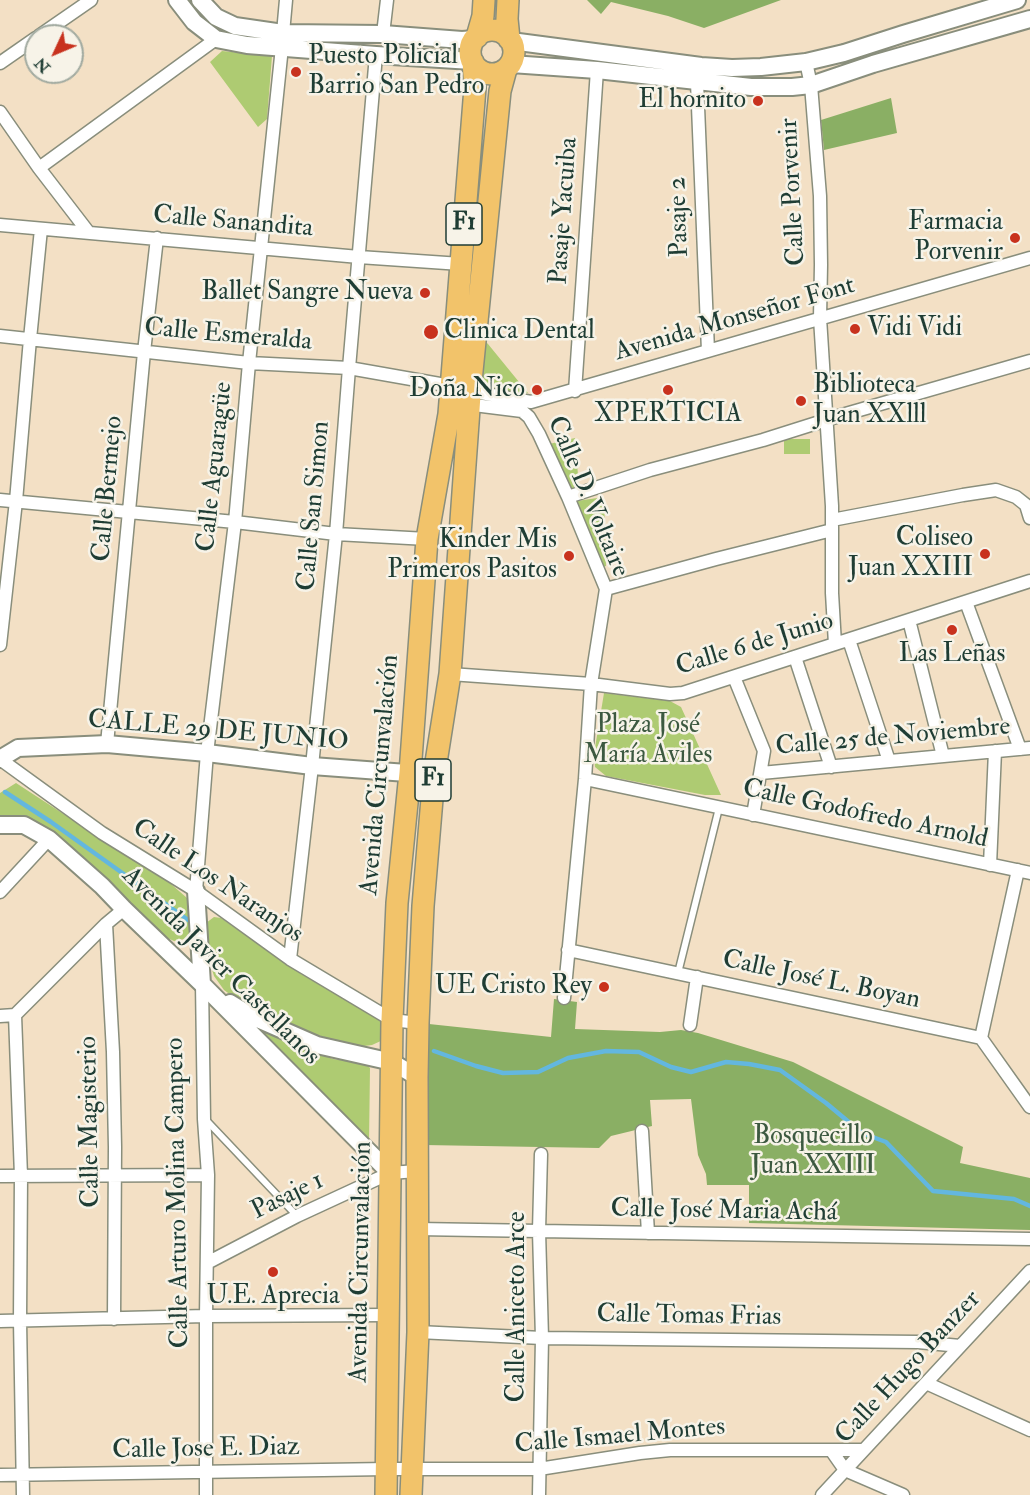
<!DOCTYPE html>
<meta charset="utf-8">
<style>
body{margin:0}
#map{position:relative;width:1030px;height:1495px;overflow:hidden;background:#f3e0c5;font-family:"IM FELL Double Pica",serif}
canvas{display:block}
.north{position:absolute;left:24px;top:24px;width:60px;height:60px;box-sizing:border-box;background:#f7f3e8;border:2px solid #a1aaa0;border-radius:50%;rotate:226deg;font-size:16px;font-weight:700;line-height:24px;text-align:center;color:#1f3d34}
.north::after{content:'';display:block;margin:auto;width:21px;height:27px;background:#c8321e;clip-path:polygon(50% 0,100% 100%,50% 72%,0 100%)}
</style>
<div id="map">
<canvas width="1030" height="1495"></canvas>
<div class="north">N</div>
</div>
<script>
const c = document.querySelector('canvas').getContext('2d');
c.lineJoin = 'round';
function fillPath(path, color) { c.fillStyle = color; c.fill(path, 'evenodd'); }
const toPath = rows => new Path2D(rows.map(r => 'M' + r).join(''));
function trace(path, color, width, dash) { c.strokeStyle = color; c.lineWidth = width; c.lineCap = dash ? 'butt' : 'round'; c.setLineDash(dash || []); c.stroke(path); }
function label(font, color, halo, rows, align = 'center') {
  c.font = font + ' "IM FELL Double Pica",serif'; c.lineWidth = 5; c.setLineDash([]); c.textBaseline = 'middle'; c.strokeStyle = halo; c.fillStyle = color; for (const [text, x, y, turn = 0] of rows) {
    c.save(); c.translate(x, y); c.rotate((+turn || 0) * Math.PI / 180); c.textAlign = isNaN(turn) ? turn : align; if (halo) c.strokeText(text, 0, 0); c.fillText(text, 0, 0); c.restore();
  }
}
const green = toPath([
 [222,51,272,56,267,119,258,127,210,62],
 [481,337,488,344,528,393,509,392,484,384,478,377],
 [575,438,579,488,567,492,545,445],
 [784,439,810,439,810,454,784,454],
 [604,497,606,566,603,567,570,502],
 [604,693,670,701,681,707,721,795,705,795,606,776,595,767,594,754],
 [16,783,171,884,187,898,191,909,190,935,185,939,174,941,163,936,102,874,52,834,29,819,0,816,0,793],
 [214,917,221,918,301,974,382,1021,383,1040,372,1045,356,1047,295,1028,250,1009,224,990,214,976,207,954,206,923],
 [252,1025,333,1059,365,1063,370,1068,369,1143]
]);
const forest = toPath([
 [587,0,781,0,704,28,668,16,611,2,601,14],
 [891,98,897,133,824,150,821,120],
 [554,999,577,1002,575,1029,660,1032,681,1030,698,1033,793,1062,963,1147,960,1163,1030,1178,1030,1230,749,1223,749,1185,707,1185,706,1174,698,1155,691,1099,650,1100,652,1126,611,1136,599,1148,424,1145,429,1024,551,1037]
]);
const stream = toPath([
 [5,792,51,822,195,925],
 [434,1051,476,1066,503,1073,538,1072,568,1058,606,1051,639,1052,671,1067,691,1072,726,1062,749,1064,780,1070,826,1103,862,1133,886,1142,933,1191,1014,1199,1030,1206]
]);
const service = toPath([
 [678,973,719,808],
 [207,1121,297,1216]
]);
const minor = toPath([
 [283,33,286,0],
 [383,34,387,0],
 [39,36,91,0],
 [806,62,811,85,820,196,821,265,820,318,832,506,832,593,835,644],
 [0,63,36,38],
 [697,82,708,351],
 [0,112,39,168,89,233],
 [39,168,216,39],
 [0,225,359,257,461,264],
 [0,336,249,363,349,368,451,386,470,391,531,402,1030,258],
 [575,391,597,70],
 [466,404,522,411,529,417,539,434,568,497,606,589,591,684,585,779,564,998],
 [568,497,650,470,763,440,842,415,1030,361],
 [0,500,235,522,336,534,427,539],
 [832,520,963,495,996,490,1016,497,1026,505,1030,518],
 [606,589,716,559,832,530],
 [966,602,1020,749],
 [909,620,943,756],
 [849,640,889,761],
 [0,645,16,501,30,339,41,229],
 [795,657,831,767],
 [450,674,591,684,670,694,683,693,1030,581],
 [734,677,764,751,753,815],
 [107,744,144,352,157,238],
 [0,759,102,833,196,891,290,959,392,1020,418,1023],
 [761,773,1030,748],
 [585,779,1030,873],
 [990,865,995,751],
 [196,891,207,753,235,522,249,363,282,47],
 [0,892,49,839],
 [106,924,113,1052,115,1147,114,1319],
 [568,950,981,1038,1030,1107],
 [290,959,312,766,336,534,349,368,376,55],
 [202,984,204,1119,208,1175,206,1316,206,1495],
 [15,1015,21,1176,20,1320,23,1495],
 [0,1016,15,1015,106,924,124,909],
 [690,1025,697,977],
 [981,1038,1018,870],
 [642,1131,648,1233],
 [0,1176,208,1175],
 [417,1229,1030,1239],
 [207,1263,297,1216,390,1173,417,1171],
 [0,1321,206,1316,388,1315],
 [418,1332,542,1338,918,1342,960,1346],
 [926,1383,1030,1430],
 [831,1450,845,1470,903,1495],
 [0,1475,387,1469,539,1469,640,1453,670,1450,863,1450],
 [539,1495,542,1338,539,1231,541,1154],
 [822,1495,1030,1271]
]);
const tertiary = toPath([
 [177,0,194,22,216,39,247,45,376,55,472,61],
 [200,0,216,17,235,26,283,33,383,34,462,40,475,39],
 [511,41,701,66,732,68,761,67,806,62,844,53,903,34,1017,0],
 [511,64,597,70,751,87,792,87,811,85,873,64,1030,19],
 [0,759,18,748,107,744,207,753,312,766,434,775],
 [0,825,24,825,49,839,102,886,124,909,202,984,390,1173],
 [196,891,202,984],
 [230,1003,253,1017,317,1045,392,1062,417,1077]
]);
const trunk = toPath([
 [508,0,507,19,509,39],
 '470 52a22 22 0 1 1 44 0a22 22 0 1 1-44 0Z',
 [477,37,483,16,484,0],
 [386,1495,392,1020,397,903,410,773,427,539,449,414,475,88,473,62],
 [411,1495,418,1332,417,1077,418,1023,423,906,434,775,450,674,471,381,500,91,506,69]
]);
const markers = [
 [296,72,6,"#c8321e"],
 [758,101,6,"#c8321e"],
 [1015,238,6,"#c8321e"],
 [425,293,6,"#c8321e"],
 [855,329,6,"#c8321e"],
 [431,332,8,"#c8321e"],
 [537,390,6,"#c8321e"],
 [668,390,6,"#c8321e"],
 [801,401,6,"#c8321e"],
 [985,554,6,"#c8321e"],
 [569,556,6,"#c8321e"],
 [952,630,6,"#c8321e"],
 [604,987,6,"#c8321e"],
 [273,1272,6,"#c8321e"]
];
const shields = [
 [464,224,36],
 [433,780,36]
];
const shieldNames = [
 ["F1",464,224],
 ["F1",433,780]
];
const poiNames = [
 ["Puesto Policial",308,57,"left"],
 ["Barrio San Pedro",308,87,"left"],
 ["El hornito",746,101],
 ["Farmacia",1003,223],
 ["Porvenir",1003,253],
 ["Ballet Sangre Nueva",413,293],
 ["Vidi Vidi",867,329,"left"],
 ["Clinica Dental",444,332,"left"],
 ["Biblioteca",813,386,"left"],
 ["Juan XXlll",813,416,"left"],
 ["Doña Nico",525,390],
 ["XPERTICIA",668,415,"center"],
 ["Coliseo",973,539],
 ["Juan XXIII",973,569],
 ["Kinder Mis",557,541],
 ["Primeros Pasitos",557,571],
 ["Las Leñas",952,655,"center"],
 ["UE Cristo Rey",592,987],
 ["U.E. Aprecia",273,1297,"center"]
];
const streetNames = [
 ["Calle Porvenir",794,192,-93],
 ["Pasaje Yacuiba",565,211,-86],
 ["Pasaje 2",680,217,-92],
 ["Calle Sanandita",233,223,5],
 ["Avenida Monseñor Font",735,320,-16],
 ["Calle Esmeralda",228,336,5],
 ["Calle Aguaragüe",216,467,-84],
 ["Calle Bermejo",109,489,-85],
 ["Calle D. Voltaire",587,497,67],
 ["Calle San Simon",315,506,-85],
 ["Calle 6 de Junio",755,645,-17],
 ["CALLE 29 DE JUNIO",218,732,5],
 ["Calle 25 de Noviembre",893,738,-5],
 ["Avenida Circunvalación",381,775,-85],
 ["Calle Godofredo Arnold",865,815,12],
 ["Calle Los Naranjos",217,882,34],
 ["Avenida Javier Castellanos",220,967,45],
 ["Calle José L. Boyan",821,981,12],
 ["Calle Magisterio",91,1122,-91],
 ["Calle Arturo Molina Campero",179,1193,-91],
 ["Pasaje 1",288,1197,-26],
 ["Calle José Maria Achá",724,1212,1],
 ["Avenida Circunvalación",362,1262,-89],
 ["Calle Aniceto Arce",518,1307,-90],
 ["Calle Tomas Frias",689,1317,1],
 ["Calle Hugo Banzer",909,1368,-47],
 ["Calle Ismael Montes",620,1437,-5],
 ["Calle Jose E. Diaz",206,1450,-1]
];
const parkNames = [
 ["Plaza José",648,726],
 ["María Aviles",648,756],
 ["Bosquecillo",813,1137],
 ["Juan XXIII",813,1167]
];
fillPath(green, '#aecb72');
fillPath(forest, '#8aaf64');
trace(stream, '#63b7df', 4.5);
trace(service, '#898e7c', 9);
trace(minor, '#898e7c', 15);
trace(tertiary, '#898e7c', 20);
trace(trunk, '#898e7c', 24);
trace(service, '#fff', 6);
trace(minor, '#fff', 12);
trace(tertiary, '#fff', 16);
trace(trunk, '#f2c36a', 21);
for (const [x, y, r, color] of markers) { const dot = new Path2D(); dot.arc(x, y, r, 0, 2 * Math.PI); c.fillStyle = color; c.fill(dot); trace(dot, '#f7f3e8', 2); }
for (const [x, y, w] of shields) { const box = new Path2D(); box.roundRect(x - w / 2, y - 21, w, 42, 4.5); c.fillStyle = '#f7f3e8'; c.fill(box); trace(box, '#1f3d34', 1.5); }
label('bold 24px', '#1f3d34', null, shieldNames);
label('26px', '#1f3d34', '#f7f3e8', poiNames, 'right');
label('26px', '#1f3d34', '#f7f3e8', streetNames);
label('26px', '#3c5940', '#f7f3e8', parkNames);
</script>
